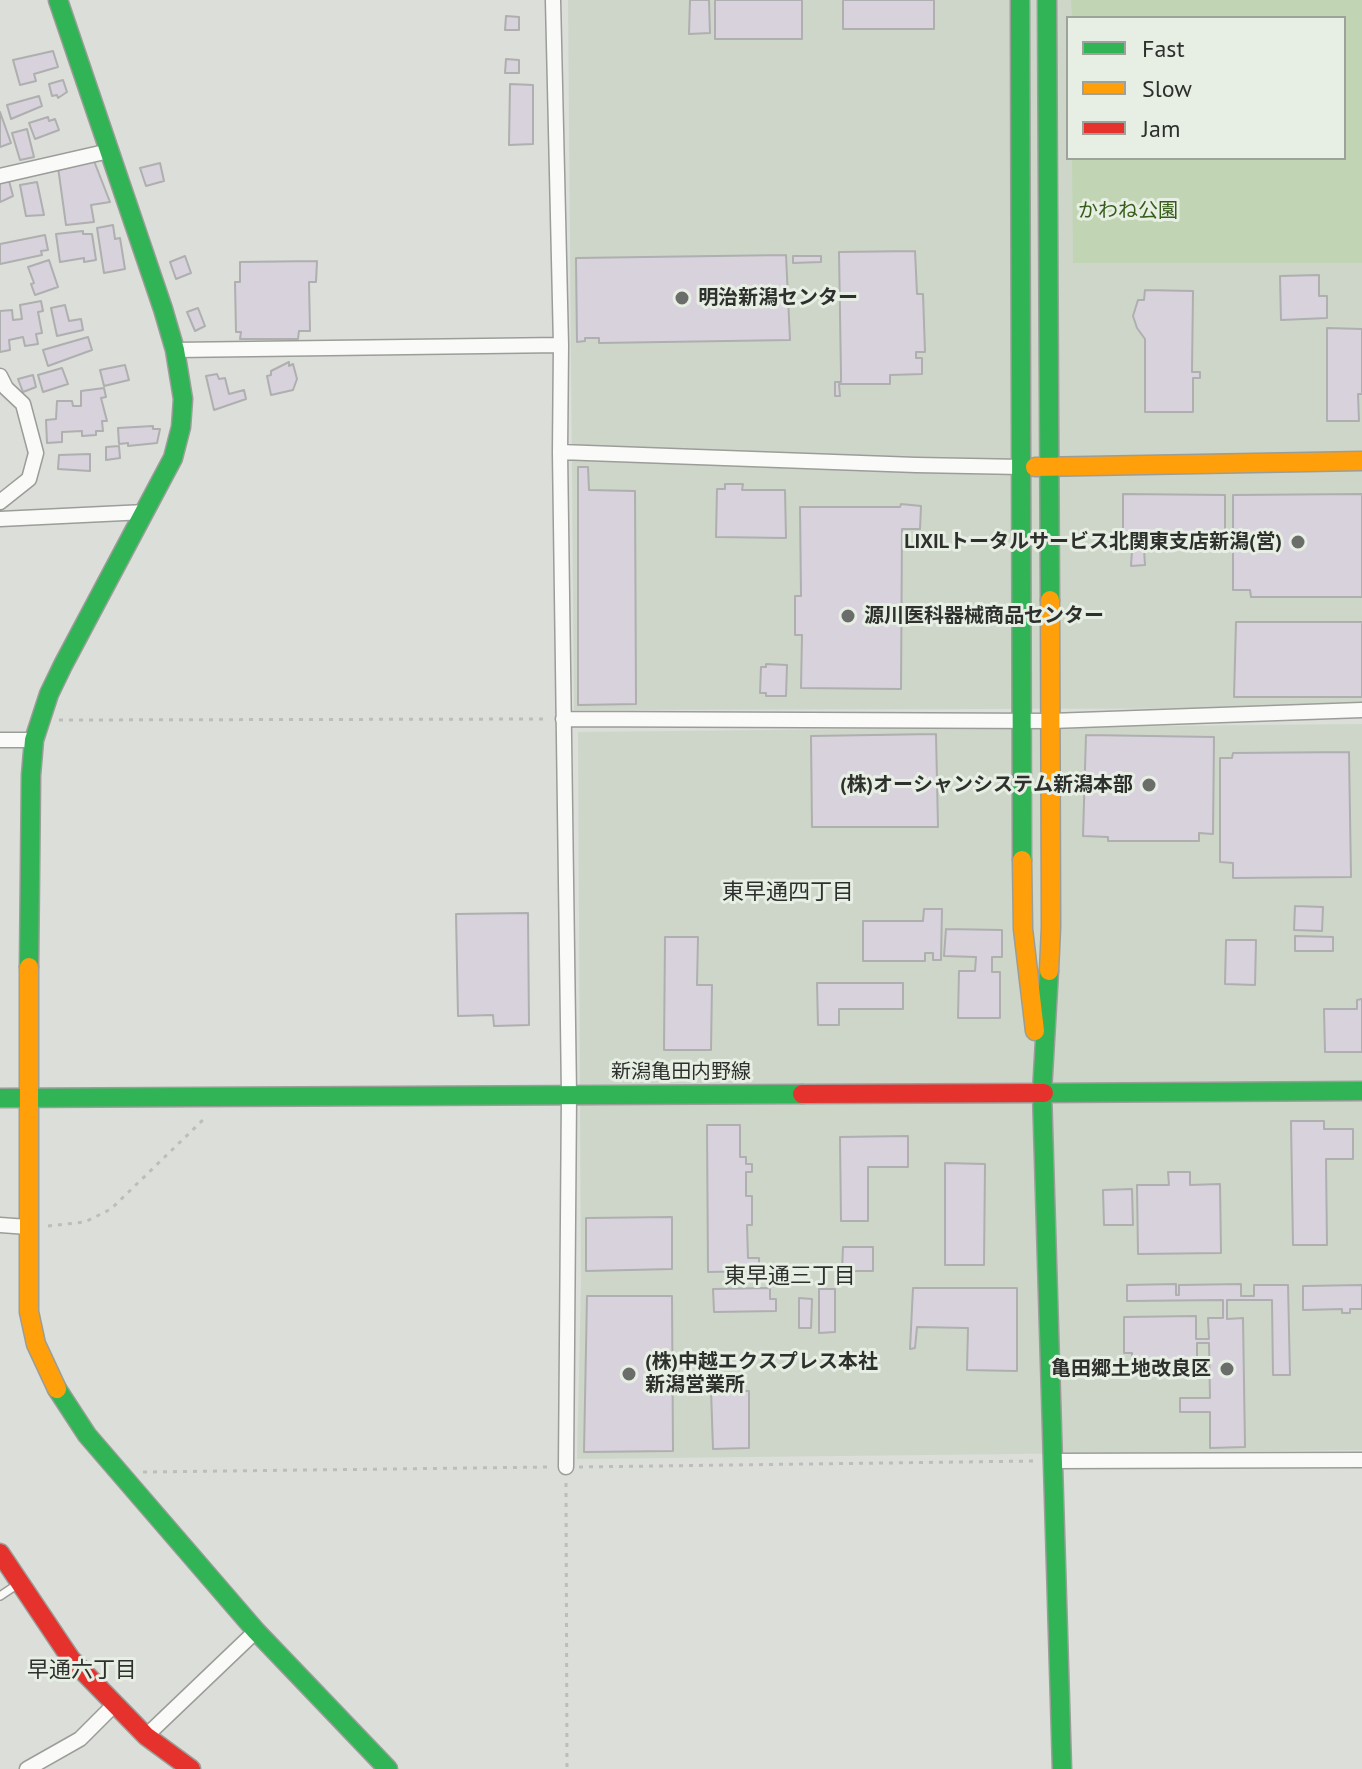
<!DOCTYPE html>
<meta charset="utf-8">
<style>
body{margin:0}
#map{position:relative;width:1362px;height:1769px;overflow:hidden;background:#dbded9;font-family:"PT Sans",sans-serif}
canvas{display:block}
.legend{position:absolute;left:1066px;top:16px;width:280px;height:144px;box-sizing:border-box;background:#e7eee3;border:2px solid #9da29a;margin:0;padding:10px 14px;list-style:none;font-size:24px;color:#2d302c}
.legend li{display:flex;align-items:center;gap:16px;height:40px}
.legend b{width:40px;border:2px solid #9da29a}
</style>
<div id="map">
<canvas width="1362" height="1769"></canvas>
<ul class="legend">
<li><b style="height:10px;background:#30b455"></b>Fast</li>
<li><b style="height:10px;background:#ff9f0a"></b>Slow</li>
<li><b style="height:10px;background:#e5322d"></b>Jam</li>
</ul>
</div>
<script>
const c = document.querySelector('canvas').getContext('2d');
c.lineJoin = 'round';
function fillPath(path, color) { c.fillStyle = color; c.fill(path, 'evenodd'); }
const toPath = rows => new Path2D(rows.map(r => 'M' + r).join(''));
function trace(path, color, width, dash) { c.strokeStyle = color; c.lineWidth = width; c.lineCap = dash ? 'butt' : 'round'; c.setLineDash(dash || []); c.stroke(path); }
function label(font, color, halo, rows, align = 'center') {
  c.font = font + ' "PT Sans","Noto Sans JP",sans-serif'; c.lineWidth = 6; c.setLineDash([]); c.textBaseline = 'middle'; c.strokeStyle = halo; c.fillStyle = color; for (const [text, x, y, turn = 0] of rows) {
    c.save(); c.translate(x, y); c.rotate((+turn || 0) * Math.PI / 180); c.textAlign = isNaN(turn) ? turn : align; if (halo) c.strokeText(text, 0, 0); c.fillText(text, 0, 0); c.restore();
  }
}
const built = toPath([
 [568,0,1362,0,1362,708,574,710],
 [1068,18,1344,18,1344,158,1068,158],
 [1362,724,1362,1450,577,1459,581,1285,578,732]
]);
const green = toPath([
 [1071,0,1362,0,1362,263,1073,263,1072,158,1344,158,1344,18,1072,18]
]);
const building = toPath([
 [690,0,709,0,710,33,689,34,690,0],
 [715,0,802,0,802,39,715,39,715,0],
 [843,0,934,0,934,29,843,29,843,0],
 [506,16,519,17,519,30,505,30,506,16],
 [53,51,58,67,34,74,36,81,20,85,13,60,53,51],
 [506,59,519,60,519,73,505,73,506,59],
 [63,80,67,92,58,98,57,95,52,96,49,84,63,80],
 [510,84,533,85,533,144,509,145,510,84],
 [39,96,42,106,11,119,7,105,39,96],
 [0,112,11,143,0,147,0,112],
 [48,117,49,121,55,119,59,130,35,139,29,123,48,117],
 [27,129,34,157,20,160,12,133,27,129],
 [94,161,110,202,91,205,94,222,66,225,58,167,94,161],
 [160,163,164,181,146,186,140,168,160,163],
 [8,177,13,196,0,202,0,179,8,177],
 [37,182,44,215,26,216,20,185,37,182],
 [113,225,115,239,120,238,125,269,104,273,97,228,113,225],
 [83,231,83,234,92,234,96,260,84,262,84,258,60,262,56,234,83,231],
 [45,235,48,250,41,251,42,255,0,264,0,244,45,235],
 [915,251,917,294,923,294,925,352,916,352,916,358,922,358,922,374,890,375,890,384,839,384,840,396,835,396,835,382,841,382,841,375,839,252,915,251],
 [786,255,790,340,599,343,599,338,585,338,585,341,577,342,576,258,786,255],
 [185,256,191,273,176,279,170,262,185,256],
 [793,256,821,256,821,262,793,263,793,256],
 [49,260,58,287,35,295,31,284,34,283,28,267,49,260],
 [317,261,316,282,309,282,310,331,299,331,298,339,240,339,241,332,236,332,235,282,240,282,240,262,317,261],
 [1319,275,1319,296,1327,296,1327,318,1281,320,1280,276,1319,275],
 [1145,290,1193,291,1192,372,1200,372,1200,378,1193,378,1193,412,1145,412,1145,339,1137,328,1133,316,1138,300,1144,300,1145,290],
 [41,301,43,311,38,312,42,333,36,334,38,344,25,346,23,337,9,340,10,350,0,352,0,311,12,310,13,320,22,319,20,305,41,301],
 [65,305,69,321,81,319,83,330,57,336,51,308,65,305],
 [198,308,205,326,195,331,187,312,198,308],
 [1327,328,1362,329,1362,394,1358,394,1359,421,1327,421,1327,328],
 [88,337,92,350,48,366,43,350,88,337],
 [289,362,289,366,293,364,297,379,293,390,271,395,267,376,271,375,271,371,289,362],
 [125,365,129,380,104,386,100,370,125,365],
 [62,368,68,384,43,392,38,375,62,368],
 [217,374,219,379,225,378,229,394,244,390,246,399,214,410,206,376,217,374],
 [33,375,36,387,23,392,18,379,33,375],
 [104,388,106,397,101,398,107,421,102,421,103,431,96,431,96,435,82,436,82,431,62,432,62,442,47,443,46,420,56,419,57,401,72,401,73,406,81,406,81,391,104,388],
 [153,426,153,429,160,429,157,443,128,446,128,443,119,444,118,428,153,426],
 [119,446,120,458,106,460,106,447,119,446],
 [90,454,90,471,58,469,59,455,90,454],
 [578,467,588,467,589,490,635,491,636,704,578,705,578,467],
 [725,484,743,484,742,490,785,490,786,538,716,537,717,489,725,489,725,484],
 [1123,494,1225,495,1225,548,1144,549,1145,565,1131,566,1132,550,1123,550,1123,494],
 [1362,494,1362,597,1251,597,1250,590,1233,590,1233,495,1362,494],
 [901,504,921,506,920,529,902,529,901,689,801,688,802,635,795,635,795,596,801,596,800,507,900,507,901,504],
 [1236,622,1362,622,1362,697,1234,697,1236,622],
 [766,664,787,665,786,696,766,696,766,693,760,693,761,667,766,667,766,664],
 [936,734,938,827,812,827,811,736,936,734],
 [1086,735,1214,737,1213,834,1199,833,1199,841,1108,841,1108,837,1083,836,1086,735],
 [1349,752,1351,877,1233,878,1233,863,1220,862,1220,758,1232,758,1233,753,1349,752],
 [1295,906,1323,907,1322,931,1294,930,1295,906],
 [924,909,942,909,941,960,933,960,933,953,925,953,925,961,863,961,863,921,923,921,924,909],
 [528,913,529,1025,494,1026,493,1015,458,1016,456,914,528,913],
 [946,929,1002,930,1002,957,992,957,992,972,1000,972,1000,1018,958,1018,959,971,975,971,976,957,944,956,946,929],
 [1295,936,1333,937,1333,951,1295,951,1295,936],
 [665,937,698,937,697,985,712,985,711,1050,664,1050,665,937],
 [1226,940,1256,940,1255,985,1225,984,1226,940],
 [817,983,903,983,903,1009,839,1009,839,1025,818,1025,817,983],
 [1362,999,1362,1052,1325,1052,1324,1009,1357,1009,1357,1000,1362,999],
 [1291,1121,1324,1121,1324,1129,1353,1129,1353,1159,1326,1159,1327,1245,1293,1245,1291,1121],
 [707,1125,740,1125,740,1157,746,1157,746,1164,752,1164,752,1172,746,1172,746,1196,752,1196,752,1225,747,1225,748,1258,759,1258,759,1271,708,1272,707,1125],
 [908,1136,908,1167,868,1167,868,1221,841,1221,840,1137,908,1136],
 [945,1163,985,1164,984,1265,945,1265,945,1163],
 [1168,1172,1190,1172,1190,1185,1220,1184,1221,1253,1138,1254,1137,1185,1169,1185,1168,1172],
 [1132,1189,1133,1225,1104,1225,1103,1190,1132,1189],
 [672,1217,672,1269,586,1271,586,1218,672,1217],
 [843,1247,873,1247,873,1271,842,1271,843,1247],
 [1176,1284,1176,1295,1179,1295,1179,1285,1241,1284,1241,1296,1254,1296,1254,1285,1288,1285,1290,1375,1273,1375,1272,1300,1227,1300,1227,1319,1243,1318,1245,1447,1210,1448,1210,1412,1180,1412,1180,1398,1210,1398,1209,1343,1197,1343,1197,1361,1132,1362,1132,1353,1124,1353,1124,1317,1196,1316,1196,1339,1209,1339,1208,1318,1223,1318,1223,1300,1127,1301,1127,1285,1176,1284],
 [1362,1285,1362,1309,1350,1309,1350,1313,1342,1313,1342,1309,1303,1310,1303,1286,1362,1285],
 [770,1288,770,1299,776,1299,776,1311,714,1312,713,1289,770,1288],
 [913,1288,1017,1288,1017,1371,967,1370,968,1328,917,1327,915,1348,910,1349,913,1288],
 [819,1289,835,1289,835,1332,819,1333,819,1289],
 [587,1296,672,1296,673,1451,584,1452,587,1296],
 [799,1298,812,1299,811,1328,799,1328,799,1298],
 [711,1390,749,1391,749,1448,713,1449,711,1390]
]);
const path = toPath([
 [59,720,548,719],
 [48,1226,85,1222,111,1209,207,1116],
 [579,1467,1036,1461],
 [143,1472,552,1467],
 [566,1483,567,1769]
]);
const lane = toPath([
 [0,1596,18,1584]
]);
const street = toPath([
 [553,0,561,345,560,452,569,1095,566,1467],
 [0,176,109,151],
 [175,350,561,345],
 [0,376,6,388,23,404,36,453,29,479,0,502],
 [560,452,916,465,1022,467],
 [0,519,145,512],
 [563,719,1051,721,1362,710],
 [0,740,34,740],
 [0,1225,28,1227],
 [1052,1461,1362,1460],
 [146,1736,256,1631],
 [27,1769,80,1739,114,1705]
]);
const fast = toPath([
 [1020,0,1022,860],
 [1047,0,1050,600],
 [29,967,31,775,34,740,49,694,63,665,173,458,181,427,183,399,175,350,163,309,58,0],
 [1049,971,1042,1092,1062,1769],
 [1044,1093,1362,1091],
 [0,1098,802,1094],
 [57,1389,87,1435,256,1631,388,1769]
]);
const slow = toPath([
 [1035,467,1362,461],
 [1022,860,1023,929,1035,1031],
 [29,967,29,1312,36,1344,57,1389],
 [1049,971,1051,927,1050,600]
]);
const jam = toPath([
 [802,1094,1044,1093],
 [0,1553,71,1659,146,1736,191,1769]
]);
const markers = [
 [682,298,8,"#6a6d69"],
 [1298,542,8,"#6a6d69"],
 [848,616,8,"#6a6d69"],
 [1149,785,8,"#6a6d69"],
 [1227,1369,8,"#6a6d69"],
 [629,1374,8,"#6a6d69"]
];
const parkNames = [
 ["かわね公園",1128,211]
];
const poiNames = [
 ["明治新潟センター",698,298],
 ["LIXILトータルサービス北関東支店新潟(営)",1282,542,"right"],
 ["源川医科器械商品センター",864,616],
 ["(株)オーシャンシステム新潟本部",1133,785,"right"],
 ["(株)中越エクスプレス本社",645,1362],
 ["新潟営業所",645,1385],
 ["亀田郷土地改良区",1211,1369,"right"]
];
const streetNames = [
 ["新潟亀田内野線",681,1072]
];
const neighbourhoodNames = [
 ["東早通四丁目",788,893],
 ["東早通三丁目",790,1277],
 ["早通六丁目",82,1671]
];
fillPath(built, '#ced6ca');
fillPath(green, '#c1d5b5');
fillPath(building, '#d8d2dd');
trace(building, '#aeafae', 2);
trace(lane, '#9b9d99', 10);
trace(street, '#9b9d99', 17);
trace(fast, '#9b9d99', 21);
trace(slow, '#9b9d99', 21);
trace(jam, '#9b9d99', 21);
trace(path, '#bcbebc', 3, [4, 6]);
trace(lane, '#fafaf9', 7);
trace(street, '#fafaf9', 14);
trace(fast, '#30b455', 18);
trace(slow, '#ff9f0a', 18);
trace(jam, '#e5322d', 18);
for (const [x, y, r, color] of markers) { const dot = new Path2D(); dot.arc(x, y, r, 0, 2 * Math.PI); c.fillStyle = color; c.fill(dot); trace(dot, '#e7eee3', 3); }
label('20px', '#365d19', '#e7eee3', parkNames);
label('bold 20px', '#2d302c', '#e7eee3', poiNames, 'left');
label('20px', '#2d302c', '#e7eee3', streetNames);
label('22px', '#2d302c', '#e7eee3', neighbourhoodNames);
</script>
